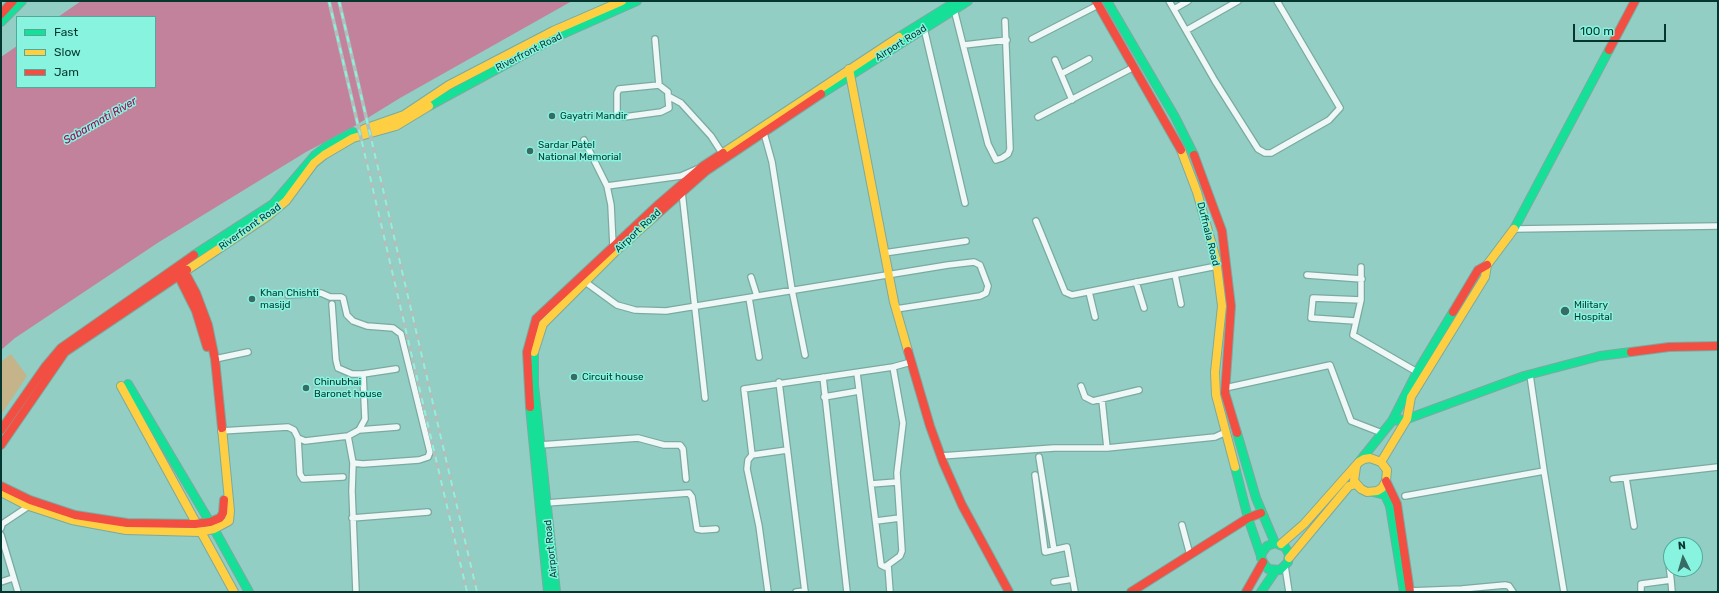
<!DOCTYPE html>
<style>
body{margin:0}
#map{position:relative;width:1719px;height:593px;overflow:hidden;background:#92cec3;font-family:Rubik,sans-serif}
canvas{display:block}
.frame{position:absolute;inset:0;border:2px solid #043730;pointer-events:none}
.legend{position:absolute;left:16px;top:16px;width:140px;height:72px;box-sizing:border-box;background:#88f4df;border:1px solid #53a899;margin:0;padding:5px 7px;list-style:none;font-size:12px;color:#043730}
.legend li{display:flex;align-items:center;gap:8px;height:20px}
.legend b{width:20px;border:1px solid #53a899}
.north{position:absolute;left:1663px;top:537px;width:40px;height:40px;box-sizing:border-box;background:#88f4df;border:1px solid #53a899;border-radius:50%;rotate:355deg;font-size:11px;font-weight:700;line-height:16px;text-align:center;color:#043730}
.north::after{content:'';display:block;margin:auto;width:14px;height:18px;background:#366c63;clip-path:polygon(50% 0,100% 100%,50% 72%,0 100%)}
.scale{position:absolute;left:1573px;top:24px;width:93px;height:18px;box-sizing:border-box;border:2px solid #043730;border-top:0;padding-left:5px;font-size:12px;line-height:14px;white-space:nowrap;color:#043730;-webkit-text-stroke:3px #88f4df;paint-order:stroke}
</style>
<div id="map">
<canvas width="1719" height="593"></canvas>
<div class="frame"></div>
<ul class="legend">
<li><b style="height:5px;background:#16e098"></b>Fast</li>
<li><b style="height:5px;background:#ffcf43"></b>Slow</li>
<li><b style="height:5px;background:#f24e42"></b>Jam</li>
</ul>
<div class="north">N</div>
<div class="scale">100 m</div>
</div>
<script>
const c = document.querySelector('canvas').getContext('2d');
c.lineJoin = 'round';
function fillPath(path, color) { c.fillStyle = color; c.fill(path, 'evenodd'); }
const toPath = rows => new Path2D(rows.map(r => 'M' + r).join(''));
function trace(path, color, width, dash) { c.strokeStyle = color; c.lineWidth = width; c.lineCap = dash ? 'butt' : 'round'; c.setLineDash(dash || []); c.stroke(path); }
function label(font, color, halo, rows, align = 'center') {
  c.font = font + ' Rubik,sans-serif'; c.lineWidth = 3; c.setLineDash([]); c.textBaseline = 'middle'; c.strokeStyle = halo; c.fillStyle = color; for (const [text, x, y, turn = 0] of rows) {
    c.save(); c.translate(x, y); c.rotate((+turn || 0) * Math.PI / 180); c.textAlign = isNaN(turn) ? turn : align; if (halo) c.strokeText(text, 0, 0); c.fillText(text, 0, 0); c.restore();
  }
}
const green = toPath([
 [11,354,27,376,1,415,1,362]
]);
const water = toPath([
 [81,1,572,1,400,98,353,127,306,152,159,242,15,338,1,350,1,57,17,46,17,87,155,87,155,17,58,17]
]);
const street = toPath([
 [1169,1,1215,81,1258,149,1265,153,1271,153,1329,120,1340,108,1277,1],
 [954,9,988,144,996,160,1002,158,1008,154,1010,149,1005,21],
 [1174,9,1188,1],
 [924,28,965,203],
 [1187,30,1238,1],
 [655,39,659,85],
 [1032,39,1098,5],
 [964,45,1007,40],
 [1055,60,1072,100],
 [1061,74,1089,59],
 [668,96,668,92,659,85,619,89,617,93,617,113,619,116,624,117,661,112,669,108,668,96,681,103,711,136,722,153],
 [1038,117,1134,67],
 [764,133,772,162,792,290,805,355],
 [584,140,607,186],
 [682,192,705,398],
 [1036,221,1065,292,1072,295,1217,266],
 [1514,229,1718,226],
 [613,246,611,205,607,186,681,176,697,169],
 [884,253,966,241],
 [1361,267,1361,300,1353,335,1417,372],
 [1175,275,1181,304],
 [1307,275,1362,279],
 [751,277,757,296],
 [584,281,617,305,635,310,666,311,948,265,974,262,980,265,988,286,986,293,980,296,896,309],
 [1136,282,1144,308],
 [1089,292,1095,317],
 [288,295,321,293,330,297,341,297,343,298,347,315,353,321,367,326,393,328,401,334,430,452,428,457,419,460,363,464,353,463],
 [749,298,759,357],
 [332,304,336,360,338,368,352,374,363,374,365,419,359,430,348,436],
 [1355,321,1311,318,1313,298,1361,300],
 [215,359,248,352],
 [857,373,881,565,885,567,900,556,902,551,897,473,903,423,893,367,911,362],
 [363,374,396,369],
 [1530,375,1544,471,1564,592],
 [823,377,847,592],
 [779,382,805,592],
 [1081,386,1085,397,1093,401,1139,390],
 [1225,388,1330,365,1351,421,1382,433],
 [824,397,859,391],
 [1102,400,1107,448],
 [359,430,397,427],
 [221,431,288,427,294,430,298,438,305,441,348,436,353,463,352,491,356,592],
 [298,438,300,474,303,479,343,477],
 [540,445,638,438,664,445,680,445,683,449,686,479],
 [752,455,787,450],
 [941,456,1054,448,1107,448,1215,437,1226,432],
 [1039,457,1054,550],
 [1035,475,1045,552,1067,547,1075,592],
 [1626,478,1634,526],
 [1613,479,1718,467],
 [871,484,897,482],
 [1405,496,1544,471],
 [546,503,689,493,692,497,697,529,702,530,716,529],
 [352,518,428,512],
 [876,521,900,518],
 [1182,525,1190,555],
 [1,528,2,524,29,506],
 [1,535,18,592],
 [1669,564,1671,580],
 [888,565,890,592],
 [1285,566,1289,592],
 [1,582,13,578],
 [1054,582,1073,579],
 [1462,589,1505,585,1509,586,1513,592],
 [1409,591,1462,589,1462,592],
 [768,592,759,526,747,469,748,460,752,455,744,389,893,367],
 [796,592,805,591],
 [1641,592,1641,584,1671,580,1672,592]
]);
const fast = toPath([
 [1107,1,1175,117,1194,155],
 [1,22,22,1],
 [899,37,957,1],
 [821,94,968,1],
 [429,106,556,37,637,1],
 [1514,229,1609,50],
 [194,255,273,204,315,155,327,146,353,132],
 [534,352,534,385,556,592],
 [128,384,214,529,249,592],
 [530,407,548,592],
 [1392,421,1407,419,1524,376,1600,356,1631,352],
 [1237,433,1256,498,1275,543],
 [1359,462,1392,421,1417,372,1453,312],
 [1235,467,1248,518,1263,562,1268,569,1280,570,1288,562,1289,554,1285,547,1275,543,1267,546,1262,553,1261,558],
 [1373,492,1385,495,1390,506,1404,592],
 [1261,592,1276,570]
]);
const slow = toPath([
 [849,69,894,302,908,351],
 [364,129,404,115,449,85,553,31,622,1],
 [1181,150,1197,192,1216,259,1222,306,1215,372,1216,395,1235,467],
 [723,153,899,37],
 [187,270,268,216,286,201,314,163,324,155,353,138,396,126,429,106],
 [534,352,543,324,617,250,654,217],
 [121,386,234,592],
 [1381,462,1407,419,1411,397,1485,277,1487,265,1514,229],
 [1,492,26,505,72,520,126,530,199,532,214,529,229,521,230,511,222,428],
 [1281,544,1304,524,1359,462,1364,459,1370,458,1381,462,1387,470,1386,481,1382,488,1377,491,1367,492,1361,489,1354,481,1356,467],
 [1289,558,1349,486,1356,484,1360,488]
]);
const jam = toPath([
 [1096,1,1181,150],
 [1,14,13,1],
 [1609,50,1635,1],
 [1194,155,1222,231,1231,306,1225,393,1237,433],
 [654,217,706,171,821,94],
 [182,267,196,293,208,325,215,359,222,428],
 [176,271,196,311,207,347],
 [1453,312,1478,270,1487,265],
 [908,351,930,426,943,462,962,505,1009,592],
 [1631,352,1669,347,1718,346],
 [530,407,527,352,536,319,659,204,703,166,723,153],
 [1,430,45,367,61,348,194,255],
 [1,445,65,352,187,270],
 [1386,481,1397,504,1410,592],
 [1,486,30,500,75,515,127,523,195,524,210,522,220,518,223,513,224,500],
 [1131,592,1248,518,1261,513],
 [1246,592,1263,562]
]);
const rail = toPath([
 [329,1,467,592],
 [339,1,477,592]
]);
const markers = [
 [552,116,4,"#366c63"],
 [530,151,4,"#366c63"],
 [252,299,4,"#366c63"],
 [1565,311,5,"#366c63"],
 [574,377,4,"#366c63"],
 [306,388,4,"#366c63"]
];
const streetNames = [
 ["Airport Road",901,43,-32],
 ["Riverfront Road",529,52,-27],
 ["Riverfront Road",250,227,-35],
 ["Airport Road",638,231,-43],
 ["Duffnala Road",1208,234,76],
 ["Airport Road",551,549,-96]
];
const poiNames = [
 ["Gayatri Mandir",560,116],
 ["Sardar Patel",538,145],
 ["National Memorial",538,157],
 ["Khan Chishti",260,293],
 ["masijd",260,305],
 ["Military",1574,305],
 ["Hospital",1574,317],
 ["Circuit house",582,377],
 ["Chinubhai",314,382],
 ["Baronet house",314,394]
];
const waterNames = [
 ["Sabarmati River",100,121,-30]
];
fillPath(green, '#c5b48a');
fillPath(water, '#c2829c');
trace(street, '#7aaaa1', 8);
trace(fast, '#7aaaa1', 10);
trace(slow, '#7aaaa1', 10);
trace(jam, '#7aaaa1', 10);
trace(street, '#eff8f6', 5.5);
trace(fast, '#16e098', 8);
trace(slow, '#ffcf43', 8);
trace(jam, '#f24e42', 8);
trace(rail, '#aec0bc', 3.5);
trace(rail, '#88f4df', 2, [6]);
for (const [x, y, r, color] of markers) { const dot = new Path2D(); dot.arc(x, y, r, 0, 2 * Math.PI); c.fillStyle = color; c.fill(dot); trace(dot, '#88f4df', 1.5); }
label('10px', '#043730', '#88f4df', streetNames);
label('10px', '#043730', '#88f4df', poiNames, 'left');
label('italic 11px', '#a00253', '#88f4df', waterNames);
</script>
